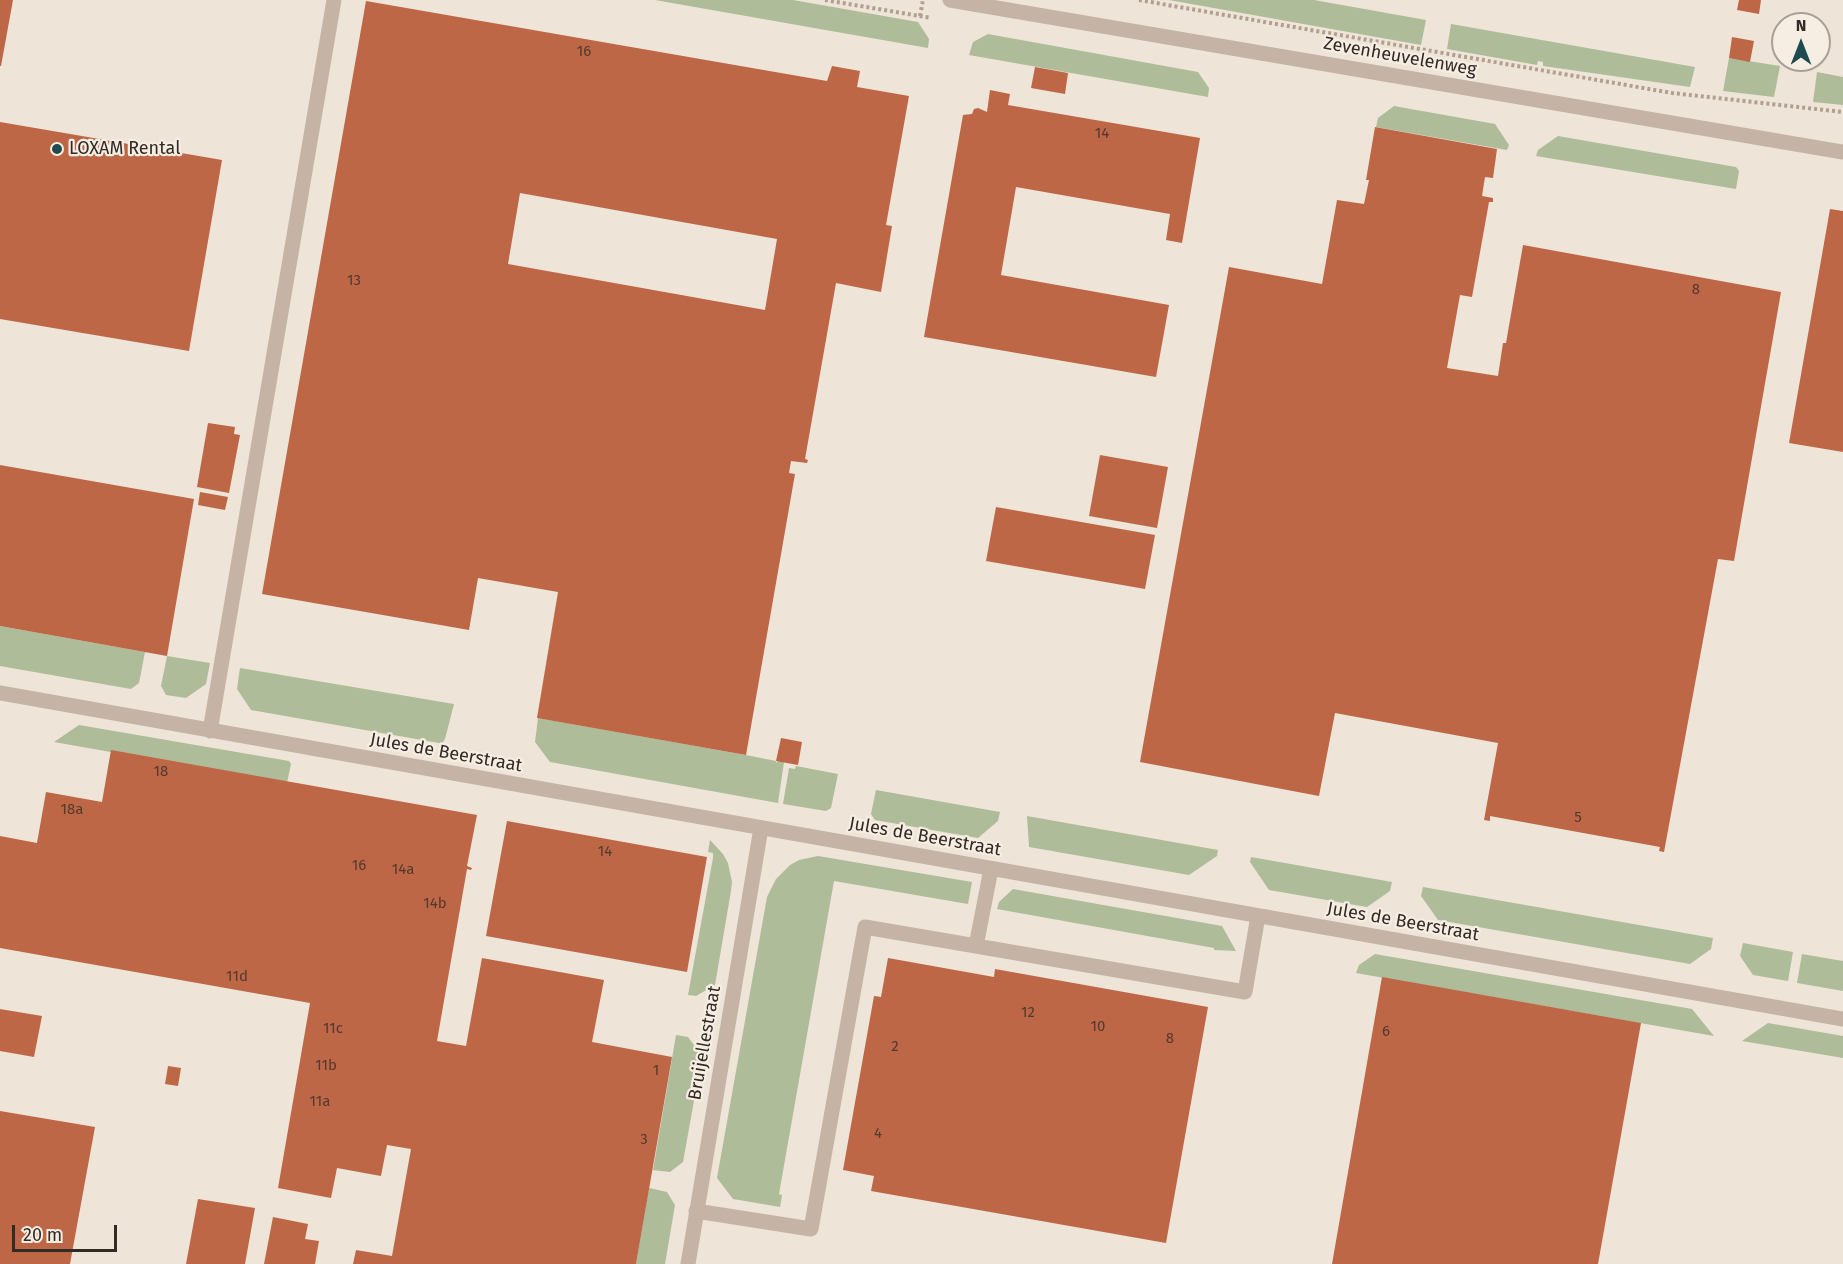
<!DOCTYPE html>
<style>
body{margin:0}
#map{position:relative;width:1843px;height:1264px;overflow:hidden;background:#eee4d7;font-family:"Fira Sans",sans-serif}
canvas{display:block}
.north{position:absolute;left:1771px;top:12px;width:60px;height:60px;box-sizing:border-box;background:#f7eee3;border:2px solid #a8a097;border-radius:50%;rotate:0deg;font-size:16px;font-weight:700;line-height:24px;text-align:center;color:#312a25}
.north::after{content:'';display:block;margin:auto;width:21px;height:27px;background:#1e4b50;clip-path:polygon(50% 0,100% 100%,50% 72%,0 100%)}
.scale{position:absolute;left:12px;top:1225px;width:105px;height:27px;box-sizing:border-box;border:3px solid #312a25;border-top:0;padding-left:8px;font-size:18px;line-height:21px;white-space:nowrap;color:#312a25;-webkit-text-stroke:4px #f7eee3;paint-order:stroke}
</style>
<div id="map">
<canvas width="1843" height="1264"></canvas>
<div class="north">N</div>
<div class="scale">20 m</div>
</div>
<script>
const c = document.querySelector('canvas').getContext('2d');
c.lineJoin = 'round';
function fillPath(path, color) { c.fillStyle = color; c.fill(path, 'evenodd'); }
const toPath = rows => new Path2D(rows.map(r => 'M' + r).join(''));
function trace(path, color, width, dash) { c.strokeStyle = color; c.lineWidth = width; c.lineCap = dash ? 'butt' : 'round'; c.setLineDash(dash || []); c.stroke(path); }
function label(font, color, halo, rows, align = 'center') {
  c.font = font + ' "Fira Sans",sans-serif'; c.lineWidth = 4.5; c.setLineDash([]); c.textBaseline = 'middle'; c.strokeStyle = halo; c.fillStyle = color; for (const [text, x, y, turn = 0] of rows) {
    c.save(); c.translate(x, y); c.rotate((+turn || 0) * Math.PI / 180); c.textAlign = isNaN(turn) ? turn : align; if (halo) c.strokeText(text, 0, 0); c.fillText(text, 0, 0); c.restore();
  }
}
const green = toPath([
 [655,0,793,0,918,22,929,39,928,48],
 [1169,0,1314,0,1426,20,1421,45],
 [1451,24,1695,67,1690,87,1543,66,1543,62,1538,61,1537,65,1447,49],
 [988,34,1198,72,1209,88,1208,97,969,55,973,42],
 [1729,58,1780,66,1774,97,1723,91],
 [1817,72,1843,77,1843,105,1813,102],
 [1394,106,1495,124,1509,145,1507,150,1376,127,1378,118],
 [1558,136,1736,167,1739,171,1736,189,1536,156,1538,150],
 [0,626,145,652,139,683,131,689,0,666],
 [167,656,210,663,206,684,186,698,166,695,161,686],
 [240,668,454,704,445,739,443,742,439,743,251,710,237,689],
 [538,718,746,755,776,761,776,763,778,761,784,762,778,803,550,762,535,742],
 [79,725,289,761,291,764,287,783,54,742],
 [796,766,838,774,831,808,826,811,783,804,789,768,795,769],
 [876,790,1000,812,998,821,978,838,875,820,871,814],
 [1027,816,1218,850,1217,856,1189,875,1029,847],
 [710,840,723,854,728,863,732,882,731,891,715,985,696,996,688,995,713,858,713,853,708,852],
 [818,856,972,882,968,904,834,881,779,1194,782,1195,780,1207,733,1199,717,1178,767,897,776,879,790,865,799,860],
 [1251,857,1392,882,1390,891,1367,907,1269,890,1250,862],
 [1423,887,1713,938,1711,949,1690,964,1438,920,1421,896],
 [1013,889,1222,926,1236,951,1214,950,1214,948,997,909,999,902],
 [1743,943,1793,952,1788,981,1753,975,1740,956],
 [1375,954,1692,1009,1714,1036,1356,973,1359,965],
 [1802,954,1843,961,1843,991,1797,983],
 [1768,1023,1843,1036,1843,1058,1742,1041],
 [676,1035,688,1037,702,1056,683,1162,670,1172,653,1170],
 [649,1188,667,1192,675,1205,665,1264,636,1264]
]);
const building = toPath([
 [0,0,13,0,1,66,0,66],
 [1739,0,1761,0,1759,14,1737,10],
 [366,1,827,81,832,66,860,71,857,87,909,96,886,225,892,226,881,292,836,283,805,459,808,460,807,463,791,461,789,473,795,474,746,755,537,718,558,592,478,578,469,630,262,594],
 [520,193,777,239,765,310,508,264],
 [1732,37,1754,41,1750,62,1729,58],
 [1035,67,1068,73,1065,94,1031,88],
 [990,90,1010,94,1008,105,1200,138,1182,243,1166,240,1170,214,1016,187,1001,275,1169,305,1156,377,924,337,963,115,972,114,974,109,978,108,987,112],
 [0,122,222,160,189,351,0,319],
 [1375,127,1497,149,1493,178,1485,177,1482,196,1493,198,1493,202,1489,202,1472,297,1460,295,1447,368,1498,376,1503,343,1506,343,1523,245,1781,292,1734,561,1718,559,1664,852,1659,851,1660,847,1490,816,1490,821,1484,820,1498,743,1335,713,1319,796,1140,762,1229,267,1322,284,1337,200,1364,204,1369,180,1366,180],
 [1830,209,1843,211,1843,452,1789,443],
 [208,423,235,427,234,434,240,435,229,493,197,487],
 [1100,455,1168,467,1157,528,1089,516],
 [0,465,194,499,167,656,0,626],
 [200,492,228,497,225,510,198,505],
 [996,507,1155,535,1145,589,986,561],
 [781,738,802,742,798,765,776,761],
 [111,750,477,815,467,866,472,868,471,870,467,869,437,1041,466,1046,482,958,604,980,592,1042,672,1057,636,1264,353,1264,356,1250,392,1256,411,1149,387,1145,381,1176,337,1168,331,1198,278,1188,310,1003,0,948,0,836,37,843,46,792,102,802],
 [507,821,707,857,687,972,486,936],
 [888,958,994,977,995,969,1208,1007,1166,1243,871,1191,874,1176,843,1170,874,996,881,997],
 [1382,977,1641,1023,1598,1264,1332,1264],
 [0,1009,42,1016,34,1057,0,1051],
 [168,1066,181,1068,178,1086,165,1084],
 [0,1111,95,1127,70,1264,0,1264],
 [198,1199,255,1208,245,1264,186,1264],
 [273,1217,308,1224,305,1239,319,1241,315,1264,264,1264]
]);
const path = toPath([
 [825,0,931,18],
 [1139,0,1672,93,1843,112],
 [920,16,923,0]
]);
const minor = toPath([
 [950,0,1843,152],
 [0,693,1843,1019],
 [210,731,334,0],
 [976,946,991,869],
 [696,1211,811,1229,865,927,1245,992,1258,916],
 [688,1264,761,828]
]);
const markers = [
 [57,149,6,"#1e4b50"]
];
const numberNames = [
 ["16",584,52],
 ["14",1102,134],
 ["13",354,281],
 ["8",1696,290],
 ["18",161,772],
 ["18a",72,810],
 ["5",1578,818],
 ["14",605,852],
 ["16",359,866],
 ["14a",403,870],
 ["14b",435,904],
 ["11d",237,977],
 ["12",1028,1013],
 ["10",1098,1027],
 ["11c",333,1029],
 ["6",1386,1032],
 ["8",1170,1039],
 ["2",895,1047],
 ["11b",326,1066],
 ["1",656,1071],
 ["11a",320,1102],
 ["4",878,1134],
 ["3",644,1140]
];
const streetNames = [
 ["Zevenheuvelenweg",1400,57,10],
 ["Jules de Beerstraat",446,753,10],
 ["Jules de Beerstraat",925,837,10],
 ["Jules de Beerstraat",1403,922,10],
 ["Bruijellestraat",705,1043,-80]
];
const poiNames = [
 ["LOXAM Rental",69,149]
];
fillPath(green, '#afbc99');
fillPath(building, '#bd6747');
trace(path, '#b19f8f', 4, [3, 3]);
trace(minor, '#c5b4a5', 15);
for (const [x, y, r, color] of markers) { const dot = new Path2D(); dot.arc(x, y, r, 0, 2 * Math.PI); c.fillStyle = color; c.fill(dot); trace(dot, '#f7eee3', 2); }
label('15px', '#54392e', null, numberNames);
label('18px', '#312a25', '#f7eee3', streetNames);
label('18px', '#312a25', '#f7eee3', poiNames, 'left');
</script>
